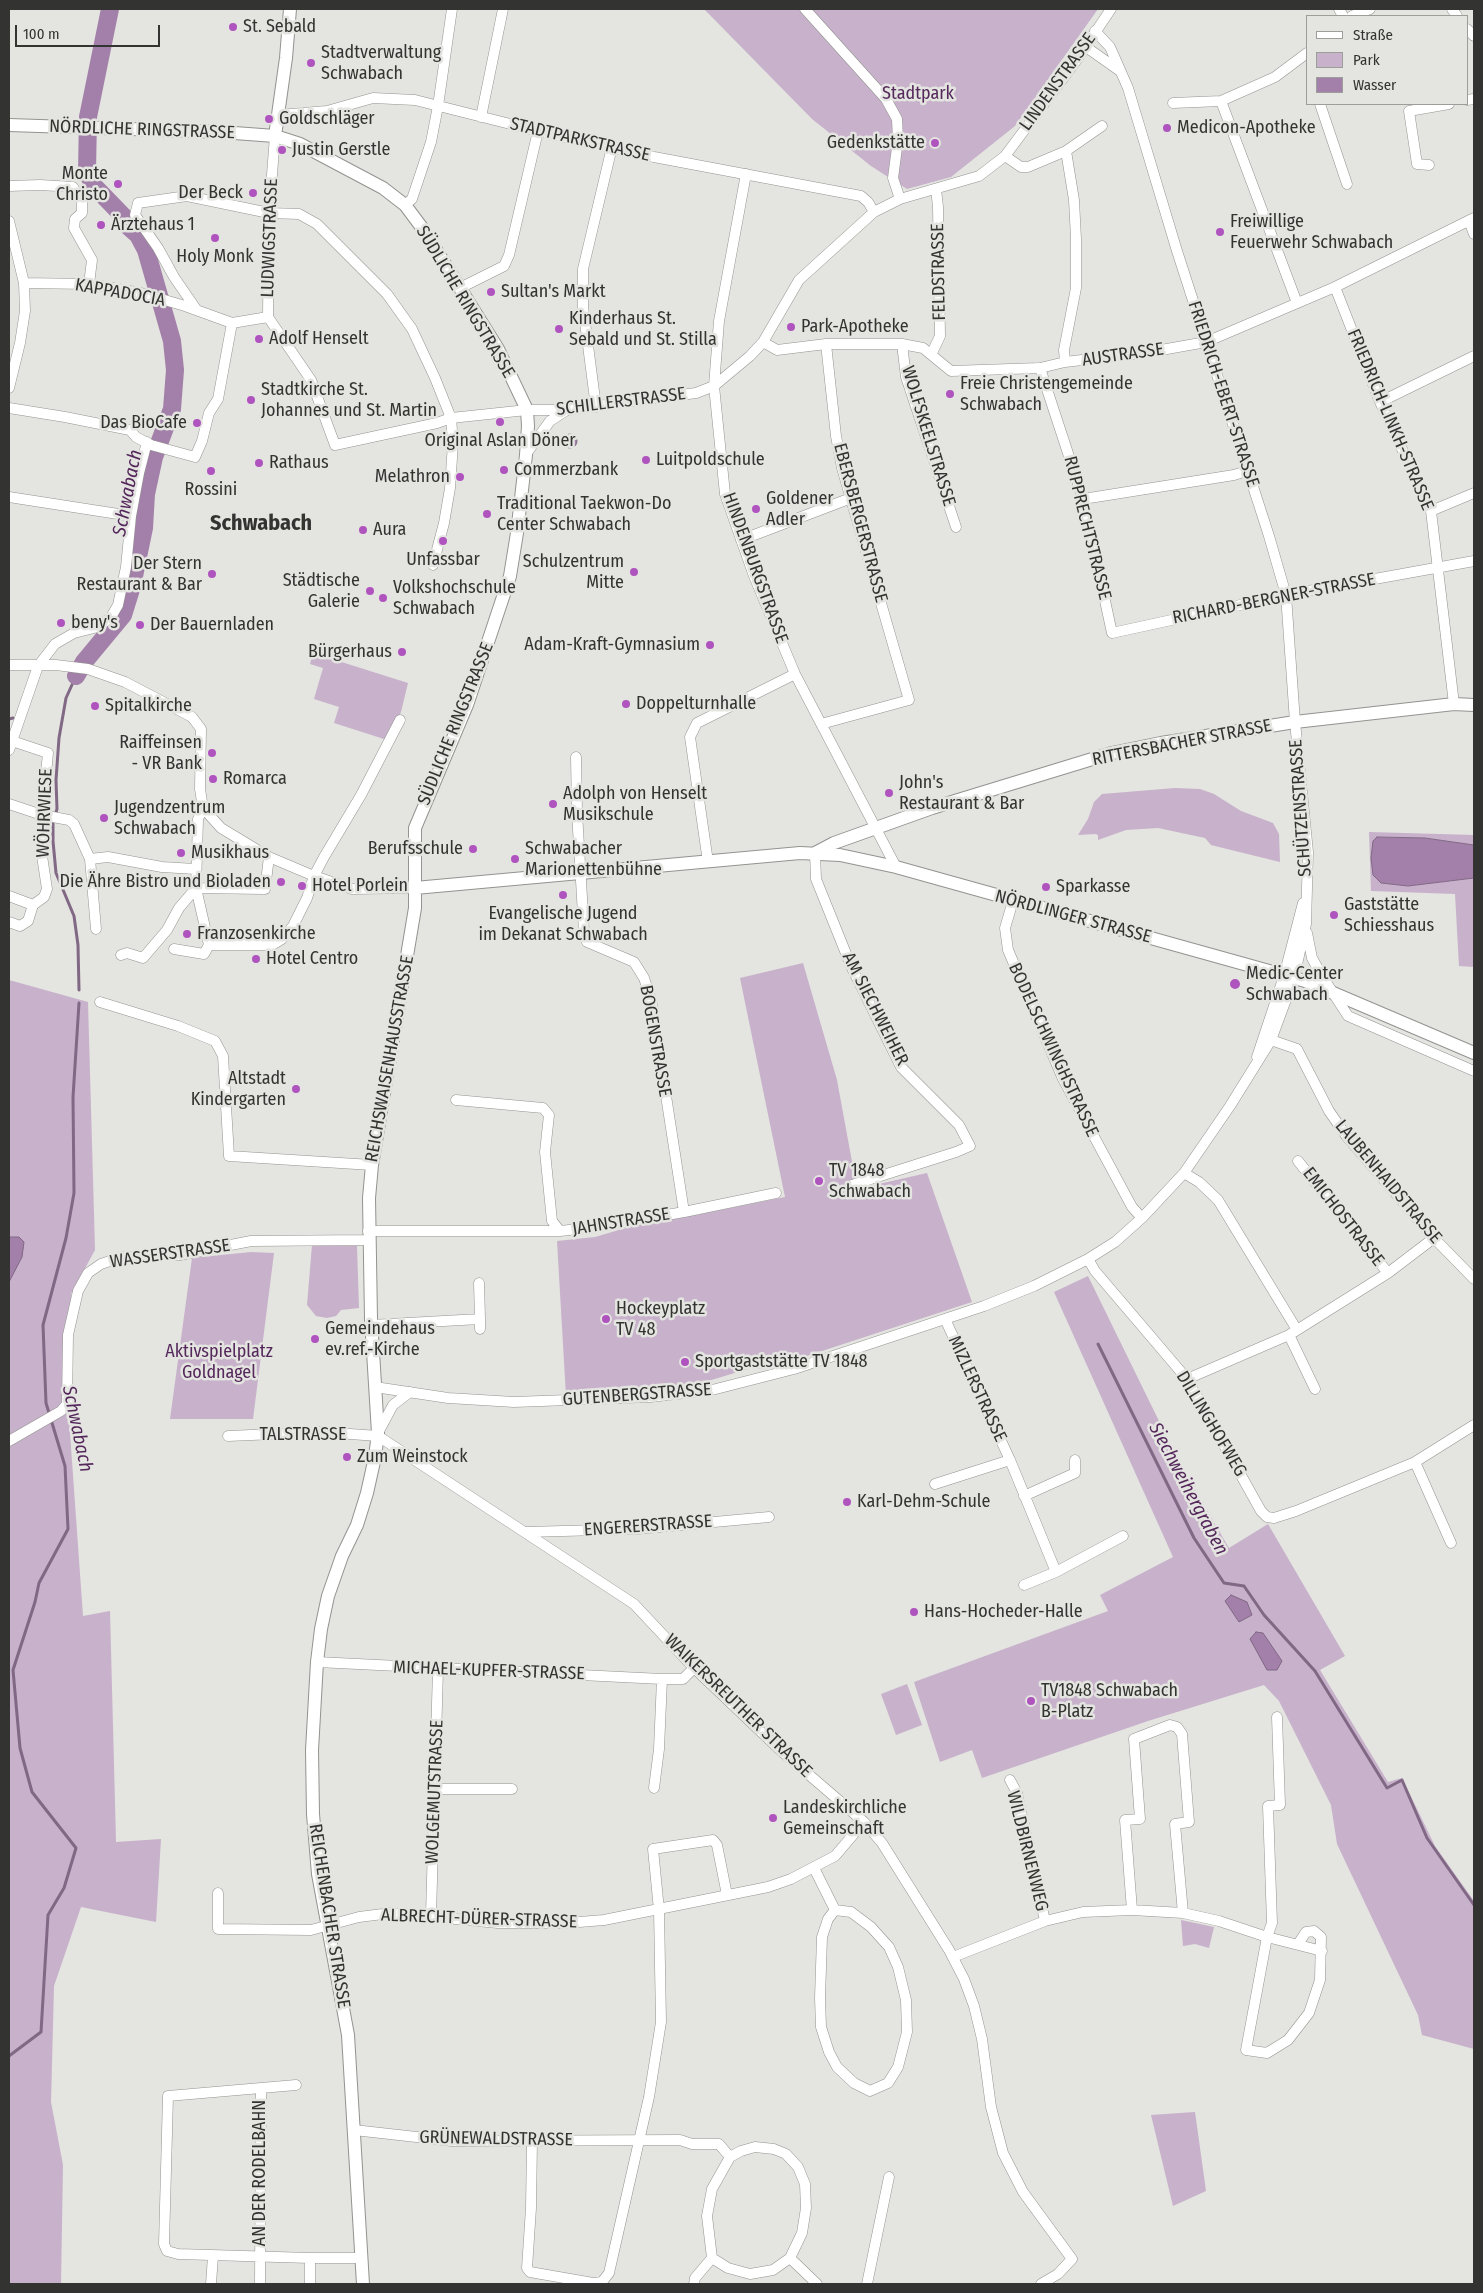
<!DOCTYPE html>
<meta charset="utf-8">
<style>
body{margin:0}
#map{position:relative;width:1483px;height:2293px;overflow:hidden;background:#e4e4e0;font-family:"Fira Sans Condensed",sans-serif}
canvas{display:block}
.frame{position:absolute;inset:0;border:10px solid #333332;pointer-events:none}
.legend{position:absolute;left:1306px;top:15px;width:162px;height:90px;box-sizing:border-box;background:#e4e4e0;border:1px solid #9d9d9a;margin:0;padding:6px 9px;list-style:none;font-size:15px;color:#333332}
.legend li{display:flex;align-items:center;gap:10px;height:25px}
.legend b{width:25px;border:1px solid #9d9d9a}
.scale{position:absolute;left:15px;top:25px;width:145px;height:22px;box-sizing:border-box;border:2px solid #333332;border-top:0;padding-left:6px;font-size:15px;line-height:18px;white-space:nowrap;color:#333332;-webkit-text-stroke:4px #e4e4e0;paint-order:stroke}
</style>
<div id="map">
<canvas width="1483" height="2293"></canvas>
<div class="frame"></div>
<ul class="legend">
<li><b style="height:6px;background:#fff"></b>Straße</li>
<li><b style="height:14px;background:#c7b1cb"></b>Park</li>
<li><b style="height:14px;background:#a380a9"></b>Wasser</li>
</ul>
<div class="scale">100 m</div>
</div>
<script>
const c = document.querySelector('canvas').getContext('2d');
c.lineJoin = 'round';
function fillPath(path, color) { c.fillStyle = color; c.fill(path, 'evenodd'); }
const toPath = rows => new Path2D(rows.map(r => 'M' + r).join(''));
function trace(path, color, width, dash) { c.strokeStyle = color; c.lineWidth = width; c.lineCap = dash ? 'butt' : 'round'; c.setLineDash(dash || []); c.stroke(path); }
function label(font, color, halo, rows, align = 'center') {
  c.font = font + ' "Fira Sans Condensed",sans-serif'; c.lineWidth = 5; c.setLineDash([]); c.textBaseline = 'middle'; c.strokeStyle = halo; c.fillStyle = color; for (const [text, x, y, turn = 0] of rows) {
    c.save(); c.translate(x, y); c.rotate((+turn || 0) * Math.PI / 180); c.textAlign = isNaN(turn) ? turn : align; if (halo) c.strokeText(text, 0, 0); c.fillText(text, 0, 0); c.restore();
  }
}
const green = toPath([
 [704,9,1098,9,1015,126,951,177,907,189,871,166,812,119],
 [313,653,408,683,401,712,390,736,384,739,334,723,339,707,314,699,323,668,310,664],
 [1175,788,1200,789,1214,794,1241,811,1273,823,1279,834,1280,862,1223,848,1211,845,1205,838,1158,828,1126,830,1098,840,1098,835,1095,834,1078,835,1088,819,1094,802,1102,794],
 [1369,832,1474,835,1474,845,1425,838,1377,837,1381,883,1408,886,1474,878,1474,967,1459,966,1455,894,1371,891],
 [803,963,837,1080,857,1189,927,1173,972,1302,770,1368,748,1369,708,1381,653,1389,566,1396,557,1241,595,1237,646,1222,685,1217,785,1197,740,978],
 [9,980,88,1002,95,1250,71,1294,68,1405,83,1616,110,1611,116,1842,161,1839,156,1922,81,1907,54,1986,51,2102,63,2165,61,2284,9,2284],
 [312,1245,357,1246,359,1308,341,1310,336,1316,327,1318,316,1316,307,1305],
 [251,1252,274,1253,253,1419,170,1419,192,1258],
 [1088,1276,1180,1464,1229,1548,1268,1524,1345,1656,1320,1670,1388,1782,1402,1778,1435,1846,1474,1901,1474,2049,1422,2035,1418,2015,1337,1844,1331,1805,1279,1701,1264,1685,1148,1721,982,1778,972,1750,940,1762,914,1682,1108,1611,1100,1595,1173,1557,1054,1292],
 [907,1684,922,1725,896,1735,881,1694],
 [1181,1920,1214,1927,1209,1948,1195,1944,1183,1946],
 [1195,2112,1206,2191,1173,2206,1151,2115]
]);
const water = toPath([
 '563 441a7 7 0 1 1 14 0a7 7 0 1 1-14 0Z',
 [1377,837,1425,838,1474,845,1474,878,1408,886,1381,883,1373,875,1371,858,1373,841,1377,837],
 [9,1237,19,1237,24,1242,22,1257,9,1282,9,1237],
 [1231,1595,1247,1602,1252,1615,1239,1622,1225,1601,1231,1595],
 [1256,1632,1263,1633,1282,1661,1277,1670,1267,1670,1250,1639,1256,1632]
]);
const stream = toPath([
 [76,676,66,698,59,738,56,780,57,809,53,822,53,841,56,873,74,916,78,945,79,990],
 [9,719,13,718],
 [1098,1344,1194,1538,1224,1583,1244,1586,1264,1615,1315,1671,1387,1788,1402,1780,1427,1838,1474,1905],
 [9,2056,41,2032,48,1915,64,1888,76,1848,32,1792,20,1748,13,1670,35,1602,39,1583,68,1529,65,1466,46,1403,43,1325,66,1238,74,1193,73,1097,79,1003]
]);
const river = toPath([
 [76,676,84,662,123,615,132,586,144,528,146,494,154,457,172,409,175,370,172,341,146,250,138,235,129,227,127,220,94,186,87,172,88,117,110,9]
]);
const minor = toPath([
 [805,9,886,99,897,119,898,140,893,178,900,199],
 [1339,9,1343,16],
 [1452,9,1457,16],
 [1352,16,1370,9],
 [1467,29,1474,36],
 [1086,47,1120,71],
 [1467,100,1474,99],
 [1221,101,1297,303],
 [1173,103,1221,101,1275,77,1307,53],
 [1320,104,1347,184],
 [279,115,327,111,373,98,415,100,538,131,654,157,861,196,868,202,874,212],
 [481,117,503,9],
 [1005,156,1021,167,1028,167,1066,151,1102,126],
 [1429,165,1417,164,1409,111,1449,104],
 [746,174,719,321,714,386,725,494,754,576,795,674,896,867],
 [9,186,40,185,73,187,82,202,82,213,75,219,74,228,92,260,89,284],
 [405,205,412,199,431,142,438,106,452,9],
 [9,221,24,283,25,311,20,343,9,388],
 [1469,221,1474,234],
 [24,283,89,284,141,293,185,306,232,323,268,317],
 [1335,287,1380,402,1431,511,1454,704],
 [460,288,504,266,509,255,538,131],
 [196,309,174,277,158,248,135,215,138,203,187,196,269,213,299,214,317,224,387,294,412,329,435,378,451,418,453,443,450,488,444,523,433,565],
 [268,317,311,380,335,445,437,423,451,418,527,410,568,410,696,393,714,386,750,356,763,342,799,280,874,212,900,199,979,176,1005,156,1076,61,1111,9],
 [268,317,269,213,275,136],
 [763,342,777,350,826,344,902,344,923,348,951,371,1040,368,1065,362,1150,352,1206,342,1335,287,1474,218],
 [902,344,906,377,956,527],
 [932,353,940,336,938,207,936,189],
 [1065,362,1064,350,1076,288,1076,239,1074,200,1066,151],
 [1040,368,1083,499,1112,633,1286,595,1474,561],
 [1380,402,1474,356],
 [596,407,583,307,583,269,612,147],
 [9,408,65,417,130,430,136,437,151,445,195,457,202,441,209,413,218,399,232,323],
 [526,454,550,421,567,410],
 [9,497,131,516],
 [1083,499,1234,475,1247,471],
 [1431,511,1474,493],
 [741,540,851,498],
 [9,665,56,665,88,669,125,682,192,717,201,729,200,789,203,808],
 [821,724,909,700,842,468,836,436,826,344],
 [9,750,38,666,55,644,74,633,98,627,111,617,118,605,126,567,131,516,139,473,147,442],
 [576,757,577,812,584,932,587,942,634,962,644,978,651,999,684,1212],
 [9,804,42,815,69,820,74,824,90,859,96,929],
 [203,808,221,828,269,857,314,876,352,889,415,888],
 [815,853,816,879,851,966,901,1067,959,1125,970,1146,956,1152,852,1185],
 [90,859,108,857,162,867,195,869],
 [708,862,690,737,697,723,795,674],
 [196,888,265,889,269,857],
 [9,896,33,905],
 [1013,901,1005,928,1008,950,1063,1079,1132,1207,1142,1218],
 [9,922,20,926,28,921,33,905,44,897,47,889,42,856,42,815,48,753,12,741],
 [1307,933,1312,958,1322,976,1348,1016,1474,1071],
 [209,945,272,945,282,939,293,926,307,898,314,876,324,857,361,795,400,720],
 [174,949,204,954,209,945,196,888,198,819,203,808],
 [121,955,127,953,143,958,167,930,179,908,196,888],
 [100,1002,178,1026,215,1041,223,1056,229,1156,372,1165],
 [1271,1040,1297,1049,1329,1111,1347,1137,1434,1238,1474,1279],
 [1257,1057,1284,976,1303,903],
 [456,1100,543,1108,549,1115,545,1152,552,1221,560,1231],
 [1298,1161,1388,1273],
 [1184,1173,1199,1182,1218,1200,1297,1330],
 [368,1231,560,1231,597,1227,684,1212,776,1193],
 [1088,1259,1095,1271,1187,1379,1261,1511,1267,1517,1274,1518,1296,1511,1415,1462,1474,1425],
 [479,1283,480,1319],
 [945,1319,1010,1460,1056,1572],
 [371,1325,480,1319,480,1329],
 [1289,1335,1315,1389],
 [1187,1379,1289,1335,1388,1273,1434,1238],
 [375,1387,448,1398,514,1402,650,1397,712,1390,794,1369,984,1306,1034,1286,1088,1259,1115,1242,1142,1218,1184,1173,1230,1106,1271,1040,1294,978,1306,924,1308,852,1295,722,1286,595,1269,536,1177,251,1128,88,1110,47,1095,31],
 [378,1433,393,1405,410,1392],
 [228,1436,322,1432,378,1436,634,1604,694,1668,779,1749,864,1822,882,1843,949,1950,964,1979,974,2006,982,2039,991,2107,1003,2153,1023,2192,1072,2259,1058,2274,1041,2284],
 [9,1441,61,1411,67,1404,68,1335,78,1291,88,1273,101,1264,122,1257,180,1255,251,1241,368,1240],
 [1415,1462,1451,1543],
 [935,1484,1010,1460],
 [1024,1496,1075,1473,1075,1460],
 [526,1532,637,1529,769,1517],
 [1024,1585,1056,1572,1123,1536],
 [317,1662,662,1679,683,1679,694,1668],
 [1277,1717,1280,1805,1268,1806,1272,1923,1267,1937,1246,2050,1267,2053,1288,2040,1309,2013,1320,1980,1321,1937,1314,1931,1306,1932,1298,1944],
 [1010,1780,1017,1793,1045,1921],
 [654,1788,659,1749,662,1679],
 [436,1789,512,1789],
 [814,1868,835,1910,851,1912,871,1927,889,1947,898,1967,906,2000,907,2032,898,2067,888,2083,870,2091,854,2083,837,2067,829,2052,821,2027,820,1998,822,1937,828,1919,835,1910],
 [218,1893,218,1929,311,1930,359,1917,391,1913,498,1923,567,1923,604,1920,768,1887,791,1879,835,1856,864,1822],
 [1132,1910,1125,1820,1140,1819,1134,1739,1170,1725,1177,1727,1182,1734,1189,1822,1175,1824,1183,1913],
 [431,1915,438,1669],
 [953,1957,1045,1921,1083,1912,1132,1910,1183,1913,1219,1921,1267,1937,1322,1951],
 [296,2085,168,2096,164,2244,167,2251,178,2254,310,2258,360,2258],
 [354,2130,452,2141,680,2140,692,2144,719,2144,730,2157],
 [532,2141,531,2208,527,2268,530,2272,593,2283,602,2282,609,2273,649,2097,661,2022,659,1910,653,1849,713,1840,717,1845,727,1895],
 [755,2147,774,2149,786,2154,798,2167,805,2184,806,2208,802,2233,790,2258,773,2270,750,2274,728,2268,712,2258,707,2216,712,2189,730,2157,741,2151,755,2147],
 [310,2258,310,2284],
 [790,2258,817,2284],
 [211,2284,213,2256],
 [260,2284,261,2089],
 [694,2284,695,2278,712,2258],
 [867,2284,889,2177]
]);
const major = toPath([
 [9,125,221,132,275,136,300,144,383,188,405,205,423,229,498,349,527,410,528,426,526,455,517,533,510,576,467,705,415,828,415,908,372,1165,369,1198,371,1319,378,1433,375,1457,367,1493,357,1525,342,1556,328,1596,321,1629,317,1662,312,1750,313,1814,318,1874,348,2035,363,2284],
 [275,136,286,58,290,9],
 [815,853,834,843,932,808,1112,753,1161,743,1295,722,1454,704,1474,705],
 [415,888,800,853,840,855,896,867,1305,981,1474,1053]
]);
const markers = [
 [233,27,5,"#af53be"],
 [311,63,5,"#af53be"],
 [269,119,5,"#af53be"],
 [1167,128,5,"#af53be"],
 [935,143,5,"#af53be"],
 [282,150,5,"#af53be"],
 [118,184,5,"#af53be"],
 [253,193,5,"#af53be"],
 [101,225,5,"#af53be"],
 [1220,232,5,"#af53be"],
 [215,238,5,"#af53be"],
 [491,292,5,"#af53be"],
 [791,327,5,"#af53be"],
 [559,329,5,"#af53be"],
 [259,339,5,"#af53be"],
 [950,394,5,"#af53be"],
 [251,400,5,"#af53be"],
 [500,422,5,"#af53be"],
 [197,423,5,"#af53be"],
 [646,460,5,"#af53be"],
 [259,463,5,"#af53be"],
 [504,470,5,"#af53be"],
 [211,471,5,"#af53be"],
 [460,477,5,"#af53be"],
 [756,509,5,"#af53be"],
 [487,514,5,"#af53be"],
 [363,530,5,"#af53be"],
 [443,541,5,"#af53be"],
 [634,572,5,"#af53be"],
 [212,574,5,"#af53be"],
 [370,591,5,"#af53be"],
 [383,598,5,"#af53be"],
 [61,623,5,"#af53be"],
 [140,625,5,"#af53be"],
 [710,645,5,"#af53be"],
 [402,652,5,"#af53be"],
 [626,704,5,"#af53be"],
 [95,706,5,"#af53be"],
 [212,753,5,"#af53be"],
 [213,779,5,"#af53be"],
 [889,793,5,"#af53be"],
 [553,804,5,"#af53be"],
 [104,818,5,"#af53be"],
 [473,849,5,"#af53be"],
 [181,853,5,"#af53be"],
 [515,859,5,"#af53be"],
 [281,882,5,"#af53be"],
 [302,886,5,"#af53be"],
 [1046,887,5,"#af53be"],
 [563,895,5,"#af53be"],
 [1334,915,5,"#af53be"],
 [187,934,5,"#af53be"],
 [256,959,5,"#af53be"],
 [1235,984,6,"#af53be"],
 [296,1089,5,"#af53be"],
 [819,1181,5,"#af53be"],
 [606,1319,5,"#af53be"],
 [315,1339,5,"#af53be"],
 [685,1362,5,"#af53be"],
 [347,1457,5,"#af53be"],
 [847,1502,5,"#af53be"],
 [914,1612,5,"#af53be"],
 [1031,1701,5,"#af53be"],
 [773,1818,5,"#af53be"]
];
const poiNames = [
 ["St. Sebald",243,27],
 ["Stadtverwaltung",321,53],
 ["Schwabach",321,74],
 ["Goldschläger",279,119],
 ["Medicon-Apotheke",1177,128],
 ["Gedenkstätte",925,143,"right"],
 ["Justin Gerstle",292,150],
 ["Monte",108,174,"right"],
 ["Christo",108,195,"right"],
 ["Der Beck",243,193,"right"],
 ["Freiwillige",1230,222],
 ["Feuerwehr Schwabach",1230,243],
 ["Ärztehaus 1",111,225],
 ["Holy Monk",215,257,"center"],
 ["Sultan's Markt",501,292],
 ["Kinderhaus St.",569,319],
 ["Sebald und St. Stilla",569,340],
 ["Park-Apotheke",801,327],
 ["Adolf Henselt",269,339],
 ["Freie Christengemeinde",960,384],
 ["Schwabach",960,405],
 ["Stadtkirche St.",261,390],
 ["Johannes und St. Martin",261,411],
 ["Das BioCafe",187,423,"right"],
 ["Original Aslan Döner",500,441,"center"],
 ["Luitpoldschule",656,460],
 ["Rathaus",269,463],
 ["Commerzbank",514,470],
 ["Melathron",450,477,"right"],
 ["Rossini",211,490,"center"],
 ["Goldener",766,499],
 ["Adler",766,520],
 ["Traditional Taekwon-Do",497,504],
 ["Center Schwabach",497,525],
 ["Aura",373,530],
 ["Unfassbar",443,560,"center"],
 ["Schulzentrum",624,562,"right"],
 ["Mitte",624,583,"right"],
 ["Der Stern",202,564,"right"],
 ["Restaurant & Bar",202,585,"right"],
 ["Städtische",360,581,"right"],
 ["Galerie",360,602,"right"],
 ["Volkshochschule",393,588],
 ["Schwabach",393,609],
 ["beny's",71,623],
 ["Der Bauernladen",150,625],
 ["Adam-Kraft-Gymnasium",700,645,"right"],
 ["Bürgerhaus",392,652,"right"],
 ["Doppelturnhalle",636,704],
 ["Spitalkirche",105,706],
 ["Raiffeinsen",202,743,"right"],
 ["- VR Bank",202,764,"right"],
 ["Romarca",223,779],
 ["John's",899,783],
 ["Restaurant & Bar",899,804],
 ["Adolph von Henselt",563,794],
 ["Musikschule",563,815],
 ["Jugendzentrum",114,808],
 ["Schwabach",114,829],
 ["Berufsschule",463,849,"right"],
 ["Schwabacher",525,849],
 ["Marionettenbühne",525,870],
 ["Musikhaus",191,853],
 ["Die Ähre Bistro und Bioladen",271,882,"right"],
 ["Hotel Porlein",312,886],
 ["Sparkasse",1056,887],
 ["Gaststätte",1344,905],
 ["Schiesshaus",1344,926],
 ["Evangelische Jugend",563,914,"center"],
 ["im Dekanat Schwabach",563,935,"center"],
 ["Franzosenkirche",197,934],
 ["Hotel Centro",266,959],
 ["Medic-Center",1246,974],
 ["Schwabach",1246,995],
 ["Altstadt",286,1079,"right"],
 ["Kindergarten",286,1100,"right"],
 ["TV 1848",829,1171],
 ["Schwabach",829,1192],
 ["Hockeyplatz",616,1309],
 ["TV 48",616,1330],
 ["Gemeindehaus",325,1329],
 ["ev.ref.-Kirche",325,1350],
 ["Sportgaststätte TV 1848",695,1362],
 ["Zum Weinstock",357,1457],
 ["Karl-Dehm-Schule",857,1502],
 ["Hans-Hocheder-Halle",924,1612],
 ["TV1848 Schwabach",1041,1691],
 ["B-Platz",1041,1712],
 ["Landeskirchliche",783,1808],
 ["Gemeinschaft",783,1829]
];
const streetNames = [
 ["LINDENSTRASSE",1058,82,-54],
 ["NÖRDLICHE RINGSTRASSE",142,130,2],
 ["STADTPARKSTRASSE",580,140,13],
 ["LUDWIGSTRASSE",270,238,-88],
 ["FELDSTRASSE",939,272,-91],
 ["KAPPADOCIA",120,293,10],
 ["SÜDLICHE RINGSTRASSE",465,302,59],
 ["AUSTRASSE",1123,355,-8],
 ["FRIEDRICH-EBERT-STRASSE",1223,394,72],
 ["SCHILLERSTRASSE",621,402,-7],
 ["FRIEDRICH-LINKH-STRASSE",1390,420,67],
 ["WOLFSKEELSTRASSE",928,436,73],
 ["EBERSBERGERSTRASSE",860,523,75],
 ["RUPPRECHTSTRASSE",1087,528,76],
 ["HINDENBURGSTRASSE",755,568,70],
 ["RICHARD-BERGNER-STRASSE",1274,599,-11],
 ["SÜDLICHE RINGSTRASSE",456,724,-68],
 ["RITTERSBACHER STRASSE",1182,743,-11],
 ["SCHÜTZENSTRASSE",1301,808,-94],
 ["WÖHRWIESE",45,813,-88],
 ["NÖRDLINGER STRASSE",1073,917,15],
 ["AM SIECHWEIHER",875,1009,63],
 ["BOGENSTRASSE",655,1041,80],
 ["BODELSCHWINGHSTRASSE",1053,1050,65],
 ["REICHSWAISENHAUSSTRASSE",390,1059,-80],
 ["LAUBENHAIDSTRASSE",1388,1182,50],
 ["EMICHOSTRASSE",1343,1217,52],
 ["JAHNSTRASSE",621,1222,-9],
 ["WASSERSTRASSE",170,1254,-8],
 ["MIZLERSTRASSE",977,1389,65],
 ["GUTENBERGSTRASSE",637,1395,-4],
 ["DILLINGHOFWEG",1211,1424,59],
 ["TALSTRASSE",303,1435],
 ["ENGERERSTRASSE",648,1526,-4],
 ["MICHAEL-KUPFER-STRASSE",489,1671,2],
 ["WAIKERSREUTHER STRASSE",738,1706,44],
 ["WOLGEMUTSTRASSE",435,1792,-88],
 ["WILDBIRNENWEG",1027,1851,76],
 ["REICHENBACHER STRASSE",329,1916,81],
 ["ALBRECHT-DÜRER-STRASSE",479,1919,2],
 ["GRÜNEWALDSTRASSE",496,2139,1],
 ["AN DER RODELBAHN",260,2173,-90]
];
const parkNames = [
 ["Stadtpark",918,94],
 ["Aktivspielplatz",219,1352],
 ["Goldnagel",219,1373]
];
const waterNames = [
 ["Schwabach",128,493,-79],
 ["Schwabach",77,1429,78],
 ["Siechweihergraben",1188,1489,62]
];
const districtNames = [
 ["Schwabach",261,524]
];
fillPath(green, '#c7b1cb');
fillPath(water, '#a380a9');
trace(water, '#816985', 1);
trace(stream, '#816985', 3);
trace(river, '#a380a9', 18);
trace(minor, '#939390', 11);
trace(major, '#939390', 14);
trace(minor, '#fff', 10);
trace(major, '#fff', 12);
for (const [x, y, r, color] of markers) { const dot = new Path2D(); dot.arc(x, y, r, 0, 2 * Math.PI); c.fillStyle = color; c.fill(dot); trace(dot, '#e4e4e0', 2); }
label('18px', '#333332', '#e4e4e0', poiNames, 'left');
label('18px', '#333332', '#e4e4e0', streetNames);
label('18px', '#55285c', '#e4e4e0', parkNames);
label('italic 19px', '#54275b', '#e4e4e0', waterNames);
label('bold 22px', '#333332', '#e4e4e0', districtNames);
</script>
